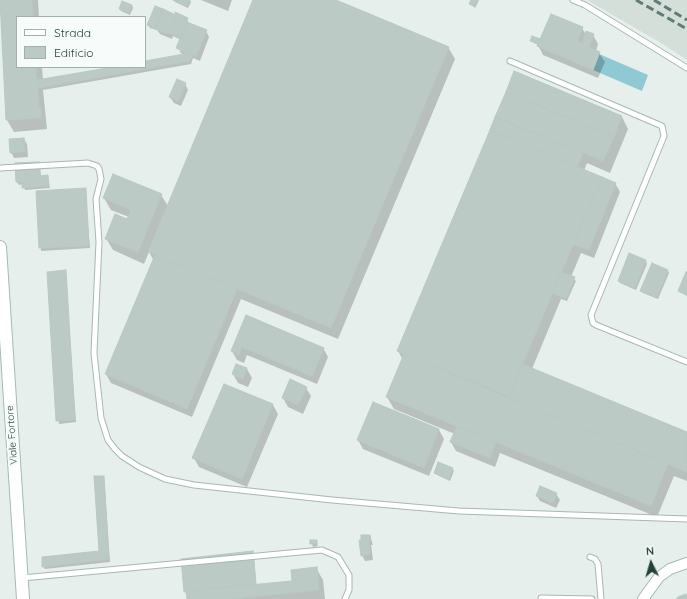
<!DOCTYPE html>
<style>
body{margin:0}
#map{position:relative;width:687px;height:599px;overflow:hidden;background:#e6efeb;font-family:Quicksand,sans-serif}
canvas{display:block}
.legend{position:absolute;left:16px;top:16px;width:130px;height:52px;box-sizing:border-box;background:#f7fbf9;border:1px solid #a3b1ad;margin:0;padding:5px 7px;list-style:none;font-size:12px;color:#24423a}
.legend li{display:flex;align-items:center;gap:8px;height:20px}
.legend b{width:20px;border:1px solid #a3b1ad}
.north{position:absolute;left:631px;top:543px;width:40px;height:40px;-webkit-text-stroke:3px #f7fbf9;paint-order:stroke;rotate:355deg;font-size:11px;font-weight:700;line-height:16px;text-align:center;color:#24423a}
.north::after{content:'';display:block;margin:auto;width:14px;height:18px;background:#24423a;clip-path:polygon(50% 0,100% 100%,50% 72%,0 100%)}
</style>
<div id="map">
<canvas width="687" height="599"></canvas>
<ul class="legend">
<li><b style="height:5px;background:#fff"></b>Strada</li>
<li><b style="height:11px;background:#bbcac4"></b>Edificio</li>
</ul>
<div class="north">N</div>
</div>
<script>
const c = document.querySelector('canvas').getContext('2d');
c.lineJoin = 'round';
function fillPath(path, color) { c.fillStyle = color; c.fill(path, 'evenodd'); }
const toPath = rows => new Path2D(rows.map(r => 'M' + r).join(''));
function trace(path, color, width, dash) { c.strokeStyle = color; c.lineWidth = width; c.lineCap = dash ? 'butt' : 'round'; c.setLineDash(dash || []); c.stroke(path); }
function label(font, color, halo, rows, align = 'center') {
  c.font = font + ' Quicksand,sans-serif'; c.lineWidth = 4; c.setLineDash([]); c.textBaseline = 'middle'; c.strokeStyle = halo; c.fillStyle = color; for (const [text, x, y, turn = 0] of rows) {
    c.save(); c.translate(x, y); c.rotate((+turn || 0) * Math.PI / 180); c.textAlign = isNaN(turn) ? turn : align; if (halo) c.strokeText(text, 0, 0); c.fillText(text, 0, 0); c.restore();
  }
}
const built = toPath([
 [587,0,687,0,687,60,666,46]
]);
const water = toPath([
 [599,54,648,75,642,91,593,70]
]);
const shadow = toPath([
 [0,0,38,0,39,17,17,17,17,67,42,67,43,80,117,67,145,67,145,62,185,55,181,53,179,50,186,52,181,40,173,36,172,39,160,34,157,30,150,28,148,25,175,15,187,19,188,24,206,31,209,37,200,61,193,58,191,64,43,90,47,129,14,132,7,120],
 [174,0,190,0,191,2,188,8,175,2],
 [201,0,232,0,228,11],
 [254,0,334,0,448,47,455,59,338,339,241,299,192,417,111,383,106,374,154,261,149,252,144,264,113,250,106,238,129,217,111,210,104,198,161,195,168,206],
 [472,0,479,0,475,8,470,4],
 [132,5,133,8,130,15,121,11,120,9],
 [582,28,586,35,593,35,598,44,596,51,599,53,605,62,598,78,543,55,538,45,531,41,533,37,541,40],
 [515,72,622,117,628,129,610,173,587,163,584,171,615,183,620,192,594,258,581,253,571,277,576,281,567,301,561,299,532,369,687,433,687,481,674,476,657,517,500,453,495,467,456,451,451,442,455,434,394,409,387,397,403,360,398,351],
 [185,84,188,90,181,106,174,103,170,97],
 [24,139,27,144,28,157,14,158,11,152],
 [16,164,40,165,41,177,47,176,50,188,25,190,23,184,19,185,17,182],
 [85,189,90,248,41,251,37,192],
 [630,255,646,261,647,264,636,290,620,283,619,281],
 [65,271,76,422,59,424,48,273],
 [668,271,669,273,658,299,643,293,641,291],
 [687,273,687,296,679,291],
 [247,316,323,348,328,357,317,384,247,355,244,363,237,360,232,351],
 [237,365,247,369,252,378,248,387,238,383,233,374],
 [225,385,273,405,278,414,247,487,199,467,194,458],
 [306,388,311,396,303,414,288,407,283,398],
 [439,430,444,439,429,476,363,449,358,440],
 [452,469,454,471,450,481,437,475,435,473],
 [104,477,110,562,45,569,43,566,100,552],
 [556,494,560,500,556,508,540,501,537,496],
 [370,536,373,545,371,545,373,560,365,561,362,555],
 [311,541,316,541,318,546,313,547],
 [254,555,256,585,293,581,316,568,323,580,325,599,188,599,186,593]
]);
const building = toPath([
 [0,0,32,0,33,17,17,17,17,67,36,67,39,108,41,108,41,118,6,120,0,0],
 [173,0,190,0,187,6,173,0],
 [253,0,336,0,449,47,331,328,148,252,253,0],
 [471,0,477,0,474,6,469,4,471,0],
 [122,1,132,5,129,13,119,9,122,1],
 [155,6,163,9,155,29,147,25,155,6],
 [163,9,176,15,168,34,155,29,163,9],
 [175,12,188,18,180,38,169,33,176,15,175,12],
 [551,14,583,27,578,41,582,43,586,31,594,34,589,47,600,52,593,70,537,46,551,14],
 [187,22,207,30,196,56,176,48,187,22],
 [532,36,540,39,538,44,530,41,532,36],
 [185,51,193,54,190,61,38,88,37,80,113,67,145,67,145,61,184,54,185,51],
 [514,71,622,116,614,137,506,92,514,71],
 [177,79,186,83,178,101,169,97,177,79],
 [506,92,614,137,603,161,495,117,506,92],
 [495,117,583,153,577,167,490,130,495,117],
 [490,130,602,177,509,396,397,351,490,130],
 [24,138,25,151,10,153,9,139,24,138],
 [39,162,40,176,48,175,49,186,22,188,22,182,16,182,15,163,39,162],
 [113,174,162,194,138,252,105,239,115,214,127,219,131,210,103,198,113,174],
 [602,177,616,183,589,250,573,244,602,177],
 [86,188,89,246,39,248,36,191,86,188],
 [629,253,646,260,635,288,618,281,629,253],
 [155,255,237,289,187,409,105,374,155,255],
 [652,263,668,270,657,297,640,291,652,263],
 [66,270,75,420,56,421,47,272,66,270],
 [561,272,575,277,566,299,552,293,561,272],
 [686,272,687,272,687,295,678,291,686,272],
 [246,315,324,348,312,376,242,347,239,355,231,351,246,315],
 [404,354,668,464,651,506,386,397,404,354],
 [236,364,247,368,243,379,232,374,236,364],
 [522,364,687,432,687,472,508,398,522,364],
 [290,379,307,387,298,405,282,398,290,379],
 [224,384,273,404,242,479,192,458,224,384],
 [373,402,439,429,424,468,357,440,373,402],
 [457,426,496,442,490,458,450,442,457,426],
 [438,462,453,468,449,479,434,473,438,462],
 [94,476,104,476,109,559,42,567,42,557,99,551,94,476],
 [540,486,557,493,553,503,536,496,540,486],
 [361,535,370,535,371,539,369,539,370,554,361,556,359,540,361,540,361,535],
 [310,540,317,540,317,544,310,544,310,540],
 [253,551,256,584,184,592,181,559,253,551],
 [317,567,319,590,232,599,187,599,186,591,292,581,291,570,317,567],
 [686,594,687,599,676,599,678,597,686,594]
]);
const service = toPath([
 [573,0,585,5,687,68],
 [510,61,662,126,664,136,591,315,593,323,596,325,687,362],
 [0,168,88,163,97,166,99,169,101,179,96,199,99,242,94,353,101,418,108,440,115,449,122,456,139,467,165,479,194,485,332,500,459,511,687,519],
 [590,557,595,559,598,564,601,599],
 [22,578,322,550,338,557,349,575,349,590,345,599],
 [541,598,592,599]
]);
const minor = toPath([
 [643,599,659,577,670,569,687,563]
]);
const secondary = toPath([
 [0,247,23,599]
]);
const rail = toPath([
 [636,0,687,29],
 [654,0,687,20]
]);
const streetNames = [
 ["Viale Fortore",12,435,-94]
];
fillPath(built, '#d4dfda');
fillPath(water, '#8ec9d4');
fillPath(shadow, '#0003');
fillPath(building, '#bbcac4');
trace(building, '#b8c9c2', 1);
trace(service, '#a8b8b2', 7);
trace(minor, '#a8b8b2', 12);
trace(secondary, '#a4bbb3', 14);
trace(service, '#fff', 5);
trace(minor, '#fff', 10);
trace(secondary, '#fff', 12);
trace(rail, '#5f7d75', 3, [8, 4]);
label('10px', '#24423a', '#f7fbf9', streetNames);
</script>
